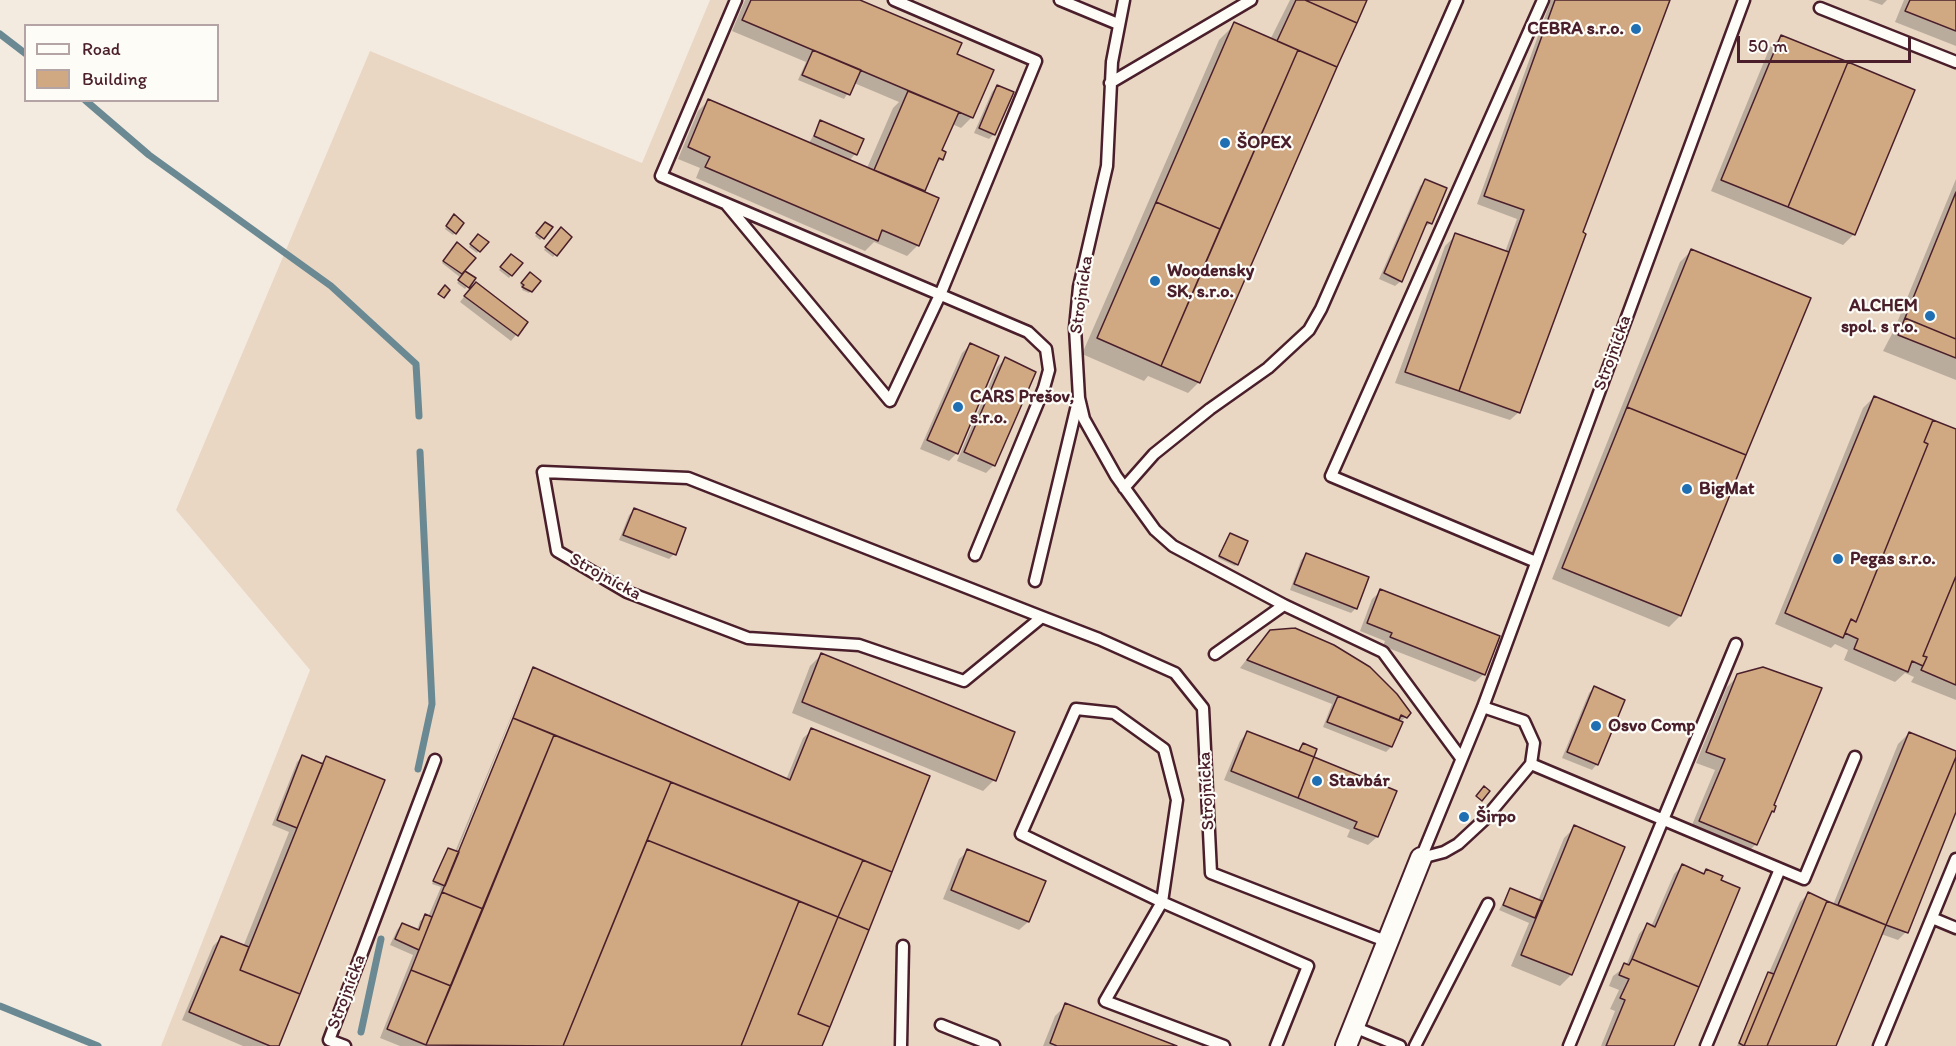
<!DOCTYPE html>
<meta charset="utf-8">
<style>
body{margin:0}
#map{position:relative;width:1956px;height:1046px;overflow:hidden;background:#f4ebe0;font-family:Itim,sans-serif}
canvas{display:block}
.legend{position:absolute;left:24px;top:24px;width:195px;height:78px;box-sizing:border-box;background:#fdfcf7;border:2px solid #b5a4a5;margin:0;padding:8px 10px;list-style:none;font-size:18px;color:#4a1f2b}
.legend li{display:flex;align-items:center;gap:12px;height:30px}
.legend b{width:30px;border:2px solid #b5a4a5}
.scale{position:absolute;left:1737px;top:36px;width:174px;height:27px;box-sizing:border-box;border:3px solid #4a1f2b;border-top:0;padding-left:8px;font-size:18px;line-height:21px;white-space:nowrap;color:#4a1f2b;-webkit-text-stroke:4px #fdfcf7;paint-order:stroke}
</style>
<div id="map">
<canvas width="1956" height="1046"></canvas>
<ul class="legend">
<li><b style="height:8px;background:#fdfcf7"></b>Road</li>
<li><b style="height:16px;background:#d0a982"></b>Building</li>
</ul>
<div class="scale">50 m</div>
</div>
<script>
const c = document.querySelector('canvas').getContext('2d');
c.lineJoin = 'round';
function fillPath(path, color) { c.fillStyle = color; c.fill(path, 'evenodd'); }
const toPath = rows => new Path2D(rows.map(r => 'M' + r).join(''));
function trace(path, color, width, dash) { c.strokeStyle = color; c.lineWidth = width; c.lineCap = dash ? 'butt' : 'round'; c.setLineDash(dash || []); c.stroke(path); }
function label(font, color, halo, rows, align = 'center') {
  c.font = font + ' Itim,sans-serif'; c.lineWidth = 4.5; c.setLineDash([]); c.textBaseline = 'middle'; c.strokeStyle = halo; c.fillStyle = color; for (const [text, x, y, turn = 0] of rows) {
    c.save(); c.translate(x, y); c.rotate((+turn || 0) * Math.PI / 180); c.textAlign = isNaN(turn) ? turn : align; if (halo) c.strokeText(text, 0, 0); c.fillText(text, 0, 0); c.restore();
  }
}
const built = toPath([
 [710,0,1956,0,1956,1046,161,1046,310,670,176,510,370,51,642,163]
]);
const shadow = toPath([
 [745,0,856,0,955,55,972,117,961,128,952,124,940,150,941,159,934,166,922,192,918,245,907,256,874,242,865,251,696,178,700,168,678,159,698,111,709,100,809,143,821,122,855,154,849,161,867,168,893,108,899,102,854,83,844,99,798,80,806,62,732,31],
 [1290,0,1365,0,1199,382,1188,393,1148,376,1144,381,1082,354,1219,40,1235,24,1270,40],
 [1551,0,1669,0,1581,233,1519,412,1510,420,1395,383,1445,246,1456,235,1505,252,1517,219,1477,204],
 [1868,0,1887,0,1882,5],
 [1904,0,1956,0,1956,46,1895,22],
 [1782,36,1854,234,1843,245,1711,191,1770,47],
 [997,86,994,134,989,139,974,133,992,92],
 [1956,179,1956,380,1883,351,1894,330],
 [1426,181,1431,223,1423,228,1401,281,1395,286,1379,279,1420,186],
 [452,218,455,233,453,235,445,229],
 [546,224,551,228,540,240,535,236],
 [561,229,570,237,553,257,544,250],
 [476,238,487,242,477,253,469,247],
 [455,247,463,271,474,278,465,289,457,283,461,278,442,263],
 [1691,251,1809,299,1680,616,1669,627,1552,579,1680,262],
 [511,256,521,264,509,278,499,270],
 [530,274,539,281,529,293,522,290,523,288,520,285],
 [470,289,526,323,511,341,460,302],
 [970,345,957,453,949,461,920,449,962,353],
 [1005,359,994,465,986,473,957,461,997,367],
 [1874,397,1956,431,1956,700,1911,682,1914,677,1905,673,1895,682,1844,660,1848,650,1835,644,1831,648,1775,624,1863,408],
 [634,510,674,554,669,559,619,540,629,515],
 [1228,537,1237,564,1235,566,1218,558],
 [1306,555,1356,608,1351,613,1290,590,1301,560],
 [1381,591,1484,674,1475,682,1383,646,1385,641,1360,631,1372,599],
 [1262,640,1406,717,1400,722,1391,747,1386,752,1323,727,1332,704,1240,668],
 [821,655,994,780,983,791,792,713,810,666],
 [533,669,786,780,803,738,812,730,821,1046,400,1046,380,1038,413,955,390,945,397,930,402,924,417,930,420,921,426,916,428,917,441,887,432,884,446,852,448,850,455,852,529,673,456,854,460,854],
 [1738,676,1772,806,1774,807,1756,844,1745,855,1689,832,1715,770,1696,763,1727,687],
 [1594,688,1597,764,1592,770,1562,758,1589,693],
 [1248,732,1298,753,1303,744,1311,758,1395,791,1377,837,1368,845,1347,837,1350,830,1224,780,1240,741],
 [1909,733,1956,753,1956,808,1906,932,1898,940,1881,934,1835,1046,1737,1046,1800,902,1808,894,1833,905,1898,744],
 [302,757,320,764,326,758,277,1046,243,1046,182,1020,213,946,221,938,243,947,289,832,272,825,297,762],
 [1575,827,1623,848,1571,975,1560,986,1511,966,1529,923,1499,910,1511,889,1538,901,1564,838],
 [968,851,1044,882,1028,922,1019,930,943,899,959,859],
 [1682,866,1703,874,1707,870,1672,1046,1601,1046,1615,1011,1610,1009,1619,990,1609,986,1613,976,1626,966,1639,934,1647,925,1651,927,1674,874],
 [1066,1005,1172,1046,1043,1046,1055,1016]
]);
const stream = toPath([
 [0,34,26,54],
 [85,100,149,155,331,286,416,364,419,416],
 [418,769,432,704,420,452],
 [0,1006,98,1046],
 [361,1032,381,939]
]);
const building = toPath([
 [751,0,860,0,962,43,957,54,994,70,973,118,742,20,751,0],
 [1296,0,1305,0,1357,23,1337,67,1277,41,1296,0],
 [1305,0,1367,0,1357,23,1305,0],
 [1555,0,1670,0,1583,232,1586,234,1520,413,1459,391,1524,210,1484,196,1555,0],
 [1910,0,1956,0,1956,31,1905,11,1910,0],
 [1234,22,1298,50,1220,229,1156,202,1234,22],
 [1781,35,1848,62,1788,207,1721,180,1781,35],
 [813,50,861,70,850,95,802,75,813,50],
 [1298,50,1337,67,1200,383,1161,366,1298,50],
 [1848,62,1915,90,1855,235,1788,207,1848,62],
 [997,85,1014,92,995,135,979,128,997,85],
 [908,91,959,112,942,150,946,152,943,160,939,158,925,191,874,170,908,91],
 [708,99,939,198,919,246,882,230,878,241,705,167,710,157,688,147,708,99],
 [820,120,864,139,857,155,814,136,820,120],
 [1425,179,1447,188,1432,224,1427,222,1402,282,1384,273,1425,179],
 [1956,192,1956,339,1905,318,1956,192],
 [1156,202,1220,229,1161,366,1097,338,1156,202],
 [454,214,464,223,456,234,446,226,454,214],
 [545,222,553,227,544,239,536,233,545,222],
 [561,227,572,237,557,256,545,247,561,227],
 [1455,233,1509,252,1459,391,1405,372,1455,233],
 [478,234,489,242,480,252,470,244,478,234],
 [457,242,476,258,462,274,443,261,457,242],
 [1691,249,1811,298,1746,455,1627,407,1691,249],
 [511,254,523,263,512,276,500,267,511,254],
 [465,271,476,278,469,288,458,280,465,271],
 [530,272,541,281,532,292,522,287,524,285,521,283,530,272],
 [476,282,528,322,518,336,464,296,476,282],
 [445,285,450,290,444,298,438,294,445,285],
 [1905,318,1956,339,1956,358,1898,335,1905,318],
 [970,343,999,356,958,454,927,440,970,343],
 [1005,357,1036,372,995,466,964,452,1005,357],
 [1874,396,1933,420,1924,442,1928,444,1856,622,1851,619,1843,638,1785,613,1874,396],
 [1627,407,1746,455,1681,616,1562,568,1627,407],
 [1933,420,1956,429,1956,576,1923,656,1927,657,1923,666,1912,661,1908,672,1854,649,1858,639,1845,633,1851,619,1856,622,1928,444,1924,442,1933,420],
 [634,508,686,528,676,555,623,535,634,508],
 [1230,533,1248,541,1238,565,1219,556,1230,533],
 [1306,553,1369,577,1357,609,1294,584,1306,553],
 [1956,576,1956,685,1921,670,1927,657,1923,656,1956,576],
 [1380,589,1500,636,1485,675,1390,637,1392,633,1367,623,1380,589],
 [1295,628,1334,645,1370,667,1397,694,1411,713,1407,718,1401,715,1399,720,1247,660,1270,630,1295,628],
 [821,653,1015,732,996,781,802,702,821,653],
 [533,667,790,780,811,728,930,776,892,872,513,718,533,667],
 [1763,667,1822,688,1774,805,1776,806,1774,812,1772,811,1757,845,1699,821,1725,759,1706,752,1737,674,1763,667],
 [1594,686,1625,700,1598,765,1567,752,1594,686],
 [1338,696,1403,722,1392,747,1327,722,1338,696],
 [513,718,554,735,483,909,442,892,513,718],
 [1247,731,1314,757,1298,798,1231,771,1247,731],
 [1909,732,1956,751,1956,757,1886,925,1838,905,1909,732],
 [554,735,671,782,563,1046,426,1045,554,735],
 [1303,743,1317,749,1314,757,1299,751,1303,743],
 [302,755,323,764,297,828,277,820,302,755],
 [326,756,385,780,300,994,240,970,326,756],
 [1314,757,1397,791,1378,837,1354,828,1357,822,1298,798,1314,757],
 [1956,757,1956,812,1908,933,1886,925,1956,757],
 [671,782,863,860,838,917,647,840,671,782],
 [1484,786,1490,791,1482,801,1476,796,1484,786],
 [1574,825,1625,847,1572,975,1521,955,1574,825],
 [647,840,799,901,741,1046,563,1046,647,840],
 [448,848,459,852,445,886,433,881,448,848],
 [967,849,1046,881,1029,922,951,890,967,849],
 [863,860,892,872,869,930,838,917,863,860],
 [1682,864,1704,874,1706,869,1723,876,1721,880,1740,888,1699,987,1632,959,1647,923,1655,927,1682,864],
 [1510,888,1542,901,1535,918,1503,905,1510,888],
 [442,892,483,909,451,986,411,970,442,892],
 [1808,892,1827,901,1767,1046,1744,1046,1808,892],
 [799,901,838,917,798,1014,830,1027,822,1046,741,1046,799,901],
 [1827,901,1886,925,1836,1046,1767,1046,1827,901],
 [425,914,432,917,419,950,395,939,402,923,419,930,425,914],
 [838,917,869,930,830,1027,798,1014,838,917],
 [221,936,249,947,240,970,300,994,279,1046,270,1046,189,1012,221,936],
 [1632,959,1699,987,1674,1046,1606,1046,1625,1000,1620,998,1629,979,1619,975,1624,963,1629,965,1632,959],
 [411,970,451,986,426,1045,387,1029,411,970],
 [1768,972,1774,974,1744,1046,1739,1043,1768,972],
 [1065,1003,1177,1046,1057,1046,1050,1043,1065,1003]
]);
const service = toPath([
 [736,0,661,176,1028,332,1046,349,1049,370,1044,388,975,555],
 [1060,0,1118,24],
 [1124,0,1112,62,1107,166,1079,287,1075,328,1079,398,1084,419,1116,476,1155,530,1173,546,1284,605],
 [1820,8,1956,62],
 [1110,83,1251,0],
 [727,205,890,401,940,295,1036,61,894,0],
 [1124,488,1154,454,1210,409,1268,368,1309,330,1321,309,1457,0],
 [1536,562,1331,476,1543,0],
 [1035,581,1078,401],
 [1042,617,964,681,859,645,748,638,627,592,557,551,543,472,688,478,1042,617,1099,639,1175,673,1203,708,1211,873,1388,942],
 [1215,654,1284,605,1383,652,1461,758],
 [1531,764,1804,879,1855,757],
 [1421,858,1483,707,1744,0],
 [1421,858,1444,852,1458,844,1485,819,1531,764,1534,743,1524,721,1483,707],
 [1932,918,1956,928],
 [941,1025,994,1046],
 [1354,1027,1400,1046],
 [345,1046,329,1040,435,760],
 [901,1046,903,946],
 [1224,1046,1105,1001,1162,902,1177,800,1164,749,1114,713,1076,709,1021,834,1162,902,1308,966,1276,1046],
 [1415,1046,1488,904],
 [1569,1046,1736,644],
 [1706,1046,1780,869],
 [1879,1046,1956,859]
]);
const minor = toPath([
 [1346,1046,1421,858]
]);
const markers = [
 [1636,29,6,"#1f6fb2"],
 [1225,143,6,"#1f6fb2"],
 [1155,281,6,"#1f6fb2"],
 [1930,316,6,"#1f6fb2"],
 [958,407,6,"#1f6fb2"],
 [1687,489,6,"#1f6fb2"],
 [1838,559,6,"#1f6fb2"],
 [1596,726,6,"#1f6fb2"],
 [1317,781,6,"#1f6fb2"],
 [1464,817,6,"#1f6fb2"]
];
const poiNames = [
 ["CEBRA s.r.o.",1624,29,"right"],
 ["ŠOPEX",1237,143],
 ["Woodensky",1167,271],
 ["SK, s.r.o.",1167,292],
 ["ALCHEM",1918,306,"right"],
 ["spol. s r.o.",1918,327,"right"],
 ["CARS Prešov,",970,397],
 ["s.r.o.",970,418],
 ["BigMat",1699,489],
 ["Pegas s.r.o.",1850,559],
 ["Osvo Comp",1608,726],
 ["Stavbár",1329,781],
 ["Širpo",1476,817]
];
const streetNames = [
 ["Strojnícka",1082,295,-82],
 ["Strojnícka",1613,353,-70],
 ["Strojnícka",605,577,29],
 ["Strojnícka",1207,791,-93],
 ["Strojnícka",347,992,-69]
];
fillPath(built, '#e9d7c4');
fillPath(shadow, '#0003');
trace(stream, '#6a8993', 7);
fillPath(building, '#d0a982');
trace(building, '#4a1f2b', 1.5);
trace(service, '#4a1f2b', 15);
trace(minor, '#4a1f2b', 24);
trace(service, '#fdfcf7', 10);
trace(minor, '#fdfcf7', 20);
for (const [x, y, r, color] of markers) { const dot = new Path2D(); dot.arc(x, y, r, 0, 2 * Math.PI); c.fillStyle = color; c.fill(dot); trace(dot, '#fdfcf7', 2); }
label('bold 18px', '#4a1f2b', '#fdfcf7', poiNames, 'left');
label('18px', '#4a1f2b', '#fdfcf7', streetNames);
</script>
